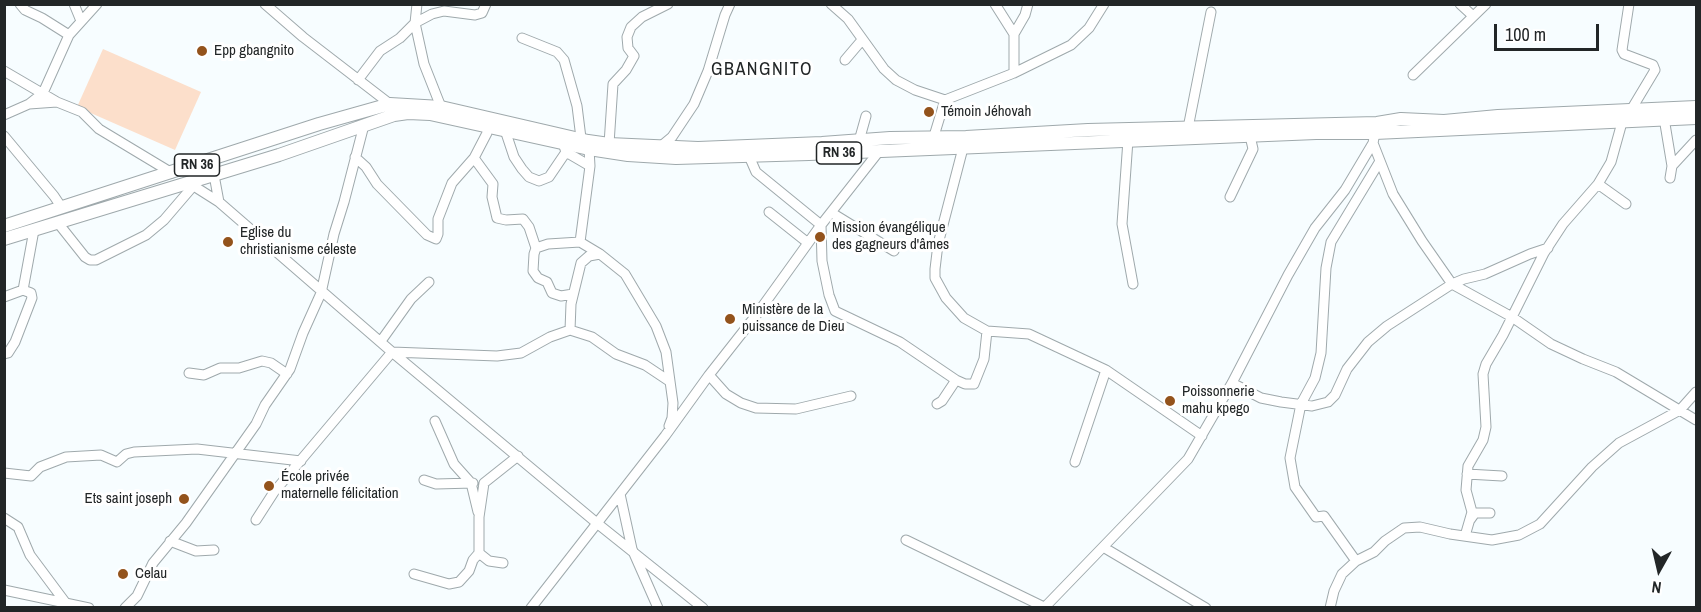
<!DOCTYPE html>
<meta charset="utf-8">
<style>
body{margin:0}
#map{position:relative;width:1701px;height:612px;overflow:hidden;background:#f7fdff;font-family:"Archivo Narrow",sans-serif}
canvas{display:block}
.frame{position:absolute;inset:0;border:6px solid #222627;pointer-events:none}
.north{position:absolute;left:1629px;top:540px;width:60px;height:60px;-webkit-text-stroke:4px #fff;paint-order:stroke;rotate:188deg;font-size:16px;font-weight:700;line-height:24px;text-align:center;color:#222627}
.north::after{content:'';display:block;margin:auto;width:21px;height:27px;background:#222627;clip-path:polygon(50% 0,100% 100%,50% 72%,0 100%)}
.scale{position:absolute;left:1494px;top:24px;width:105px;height:27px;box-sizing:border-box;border:3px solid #222627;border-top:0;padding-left:8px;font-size:18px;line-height:21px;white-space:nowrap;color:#222627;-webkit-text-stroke:4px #fff;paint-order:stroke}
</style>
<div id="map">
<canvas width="1701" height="612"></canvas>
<div class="frame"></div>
<div class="north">N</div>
<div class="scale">100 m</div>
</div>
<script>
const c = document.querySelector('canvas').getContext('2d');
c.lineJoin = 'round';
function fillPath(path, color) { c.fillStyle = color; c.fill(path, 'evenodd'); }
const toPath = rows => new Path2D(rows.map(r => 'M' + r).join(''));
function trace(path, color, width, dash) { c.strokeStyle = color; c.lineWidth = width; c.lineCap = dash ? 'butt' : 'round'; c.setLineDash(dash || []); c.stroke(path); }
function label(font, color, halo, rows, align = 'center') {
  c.font = font + ' "Archivo Narrow",sans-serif'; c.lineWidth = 6; c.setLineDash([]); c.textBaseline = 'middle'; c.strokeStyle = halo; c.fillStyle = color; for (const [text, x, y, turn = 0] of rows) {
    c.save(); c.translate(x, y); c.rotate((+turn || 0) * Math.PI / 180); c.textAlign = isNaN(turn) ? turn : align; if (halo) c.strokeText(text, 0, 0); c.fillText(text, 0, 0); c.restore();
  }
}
const green = toPath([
 [103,49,201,92,175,150,77,107]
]);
const minor = toPath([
 [20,4,25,10,42,18,69,35],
 [74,4,81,21],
 [265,4,303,37,390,104],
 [417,4,415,23,424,64,441,107],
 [831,4,848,19,884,69,896,80,915,90,945,100,1014,73,1071,45,1089,28,1104,4],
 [995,4,1014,34],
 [1460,4,1473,16],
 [1629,4,1622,50,1624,54,1653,65,1655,70,1631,110],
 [522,38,557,52,564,60,577,106,581,138,588,141],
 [845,60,862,40],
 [4,71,57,102,82,112,99,129,172,173],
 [1014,73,1014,34,1025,15,1028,4],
 [1413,75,1486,4],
 [358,80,380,51,400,38,415,23,432,14,444,11,475,15,482,13,486,4],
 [29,104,43,93,69,35,97,4],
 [4,115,29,104,57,102],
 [1664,118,1672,166,1670,178],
 [1188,128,1211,12],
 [505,130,514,157,522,169,529,177,539,181,549,177,566,152],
 [4,136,54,196,62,208],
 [934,136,945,100],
 [1128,140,1122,224,1133,284],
 [859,141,866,116],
 [1373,143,1393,194,1422,241,1452,284,1512,317,1551,344,1583,359,1616,372,1696,420],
 [609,144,613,84,626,70,634,56,628,48,627,37,631,27,642,17,668,4],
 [564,146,566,152,590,166],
 [660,147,672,137,694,104,708,71,725,15,730,4],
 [963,148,938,244,935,269,935,278,946,298,964,318,987,331,1029,334,1106,370,1202,436],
 [749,156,756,172,821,225,822,261,829,295,835,311,900,342,956,380],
 [355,157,366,167,377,184,427,235,436,239,438,234,438,219,452,183,474,158,487,133,487,127],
 [474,158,493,184,492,197,497,218,506,220,523,219,529,227,536,248],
 [1672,166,1696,140],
 [214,175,219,202],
 [189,183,219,202,392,352,598,524,703,608],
 [1598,184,1626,204],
 [1230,197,1253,149,1250,136],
 [769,212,808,243],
 [832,213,894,251],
 [58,223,85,257,90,260,96,260,146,235,164,220,194,185],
 [580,242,600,254,625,274,656,326,666,352,673,403,672,418,669,426],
 [573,294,561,296,552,293,547,282,538,278,533,271,534,254,536,248,548,244,580,242,590,166,589,149],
 [4,297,23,290,34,230],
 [570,330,571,304,581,263,589,256,600,254],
 [381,341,411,299,429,282],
 [4,354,8,353,15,342,32,298,31,293,23,290],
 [189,373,204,375,220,368,239,368,262,361,271,363,287,374],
 [709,375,726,394,741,403,756,408,796,409,851,396],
 [1232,383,1261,398,1281,402,1312,406,1328,402,1335,395,1347,369,1368,342,1387,326,1452,284,1464,279,1485,274,1530,254,1548,248],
 [937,404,942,401,956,380,965,384,974,384,984,359,987,331],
 [435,421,454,464,471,483,478,512],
 [1075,462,1106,370],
 [4,473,31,476,40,467,66,457,101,455,117,462,126,454,134,452,197,449,301,461],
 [1467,474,1502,476],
 [424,480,436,484,473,483],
 [620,494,632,549,658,608],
 [4,518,18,527,30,555,65,602],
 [256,520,274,492,392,352,497,356,521,353,550,337,570,330,592,337,616,354,645,365,669,381],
 [1470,520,1475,513,1490,513],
 [1465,536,1472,512,1466,490,1468,466,1483,440,1486,427,1483,374,1486,364,1503,335,1544,253,1563,224,1598,184,1611,162,1621,126,1619,120],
 [906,540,1044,607],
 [170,541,196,551,214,550],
 [1103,547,1206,608],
 [1356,561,1324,516,1316,517,1295,487,1290,458,1301,404,1315,378,1321,353,1326,268,1331,242,1380,161],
 [503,563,489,561,479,553,479,517,484,483,518,456],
 [414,574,449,584,459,582,469,571,473,560,479,553],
 [4,590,89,608],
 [125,608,137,596,153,563,186,523,256,424,265,405,290,369,303,333,321,293,334,234,344,202,364,125],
 [531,608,665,436,709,375,757,314,821,225,880,150],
 [1044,608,1188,459,1232,383,1288,275,1315,228,1345,190,1373,143,1375,133],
 [1330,608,1334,591,1342,574,1356,561,1374,552,1385,541,1404,528,1420,527,1450,534,1492,540,1519,535,1540,524,1592,467,1619,443,1680,410,1696,392]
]);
const major = toPath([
 [4,226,319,124,390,104,441,107,588,141,609,144,698,148,822,143,890,138,966,137,1088,130,1377,123,1401,119,1444,121,1498,116,1696,107],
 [4,239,279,155,394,115,408,113,430,114,589,149,628,155,676,158,809,154,1316,133,1375,133,1696,118]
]);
const markers = [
 [202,51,6,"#93531c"],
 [929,112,6,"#93531c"],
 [820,237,6,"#93531c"],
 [228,242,6,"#93531c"],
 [730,319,6,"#93531c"],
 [1170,401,6,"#93531c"],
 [269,486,6,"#93531c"],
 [184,499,6,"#93531c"],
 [123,574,6,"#93531c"]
];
const shields = [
 [839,153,45],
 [197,165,45]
];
const shieldNames = [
 ["RN 36",839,153],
 ["RN 36",197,165]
];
const poiNames = [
 ["Epp gbangnito",214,51],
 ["Témoin Jéhovah",941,112],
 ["Mission évangélique",832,228],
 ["des gagneurs d'âmes",832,245],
 ["Eglise du",240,233],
 ["christianisme céleste",240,250],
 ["Ministère de la",742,310],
 ["puissance de Dieu",742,327],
 ["Poissonnerie",1182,392],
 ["mahu kpego",1182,409],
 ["École privée",281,477],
 ["maternelle félicitation",281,494],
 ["Ets saint joseph",172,499,"right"],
 ["Celau",135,574]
];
const quarterNames = [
 ["GBANGNITO",762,70]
];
fillPath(green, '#fcdfcb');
trace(minor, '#9fa9ac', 11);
trace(major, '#9fa9ac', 14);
trace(minor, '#fff', 9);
trace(major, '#fff', 12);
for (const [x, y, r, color] of markers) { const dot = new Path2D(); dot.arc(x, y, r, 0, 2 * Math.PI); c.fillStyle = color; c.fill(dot); trace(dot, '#fff', 2); }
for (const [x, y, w] of shields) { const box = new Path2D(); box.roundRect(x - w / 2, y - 11, w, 22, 4.5); c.fillStyle = '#fff'; c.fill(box); trace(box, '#222627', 1.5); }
label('bold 14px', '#222627', null, shieldNames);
label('15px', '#222627', '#fff', poiNames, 'left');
c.letterSpacing = '1.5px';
label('18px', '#222627', '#fff', quarterNames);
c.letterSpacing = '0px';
</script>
